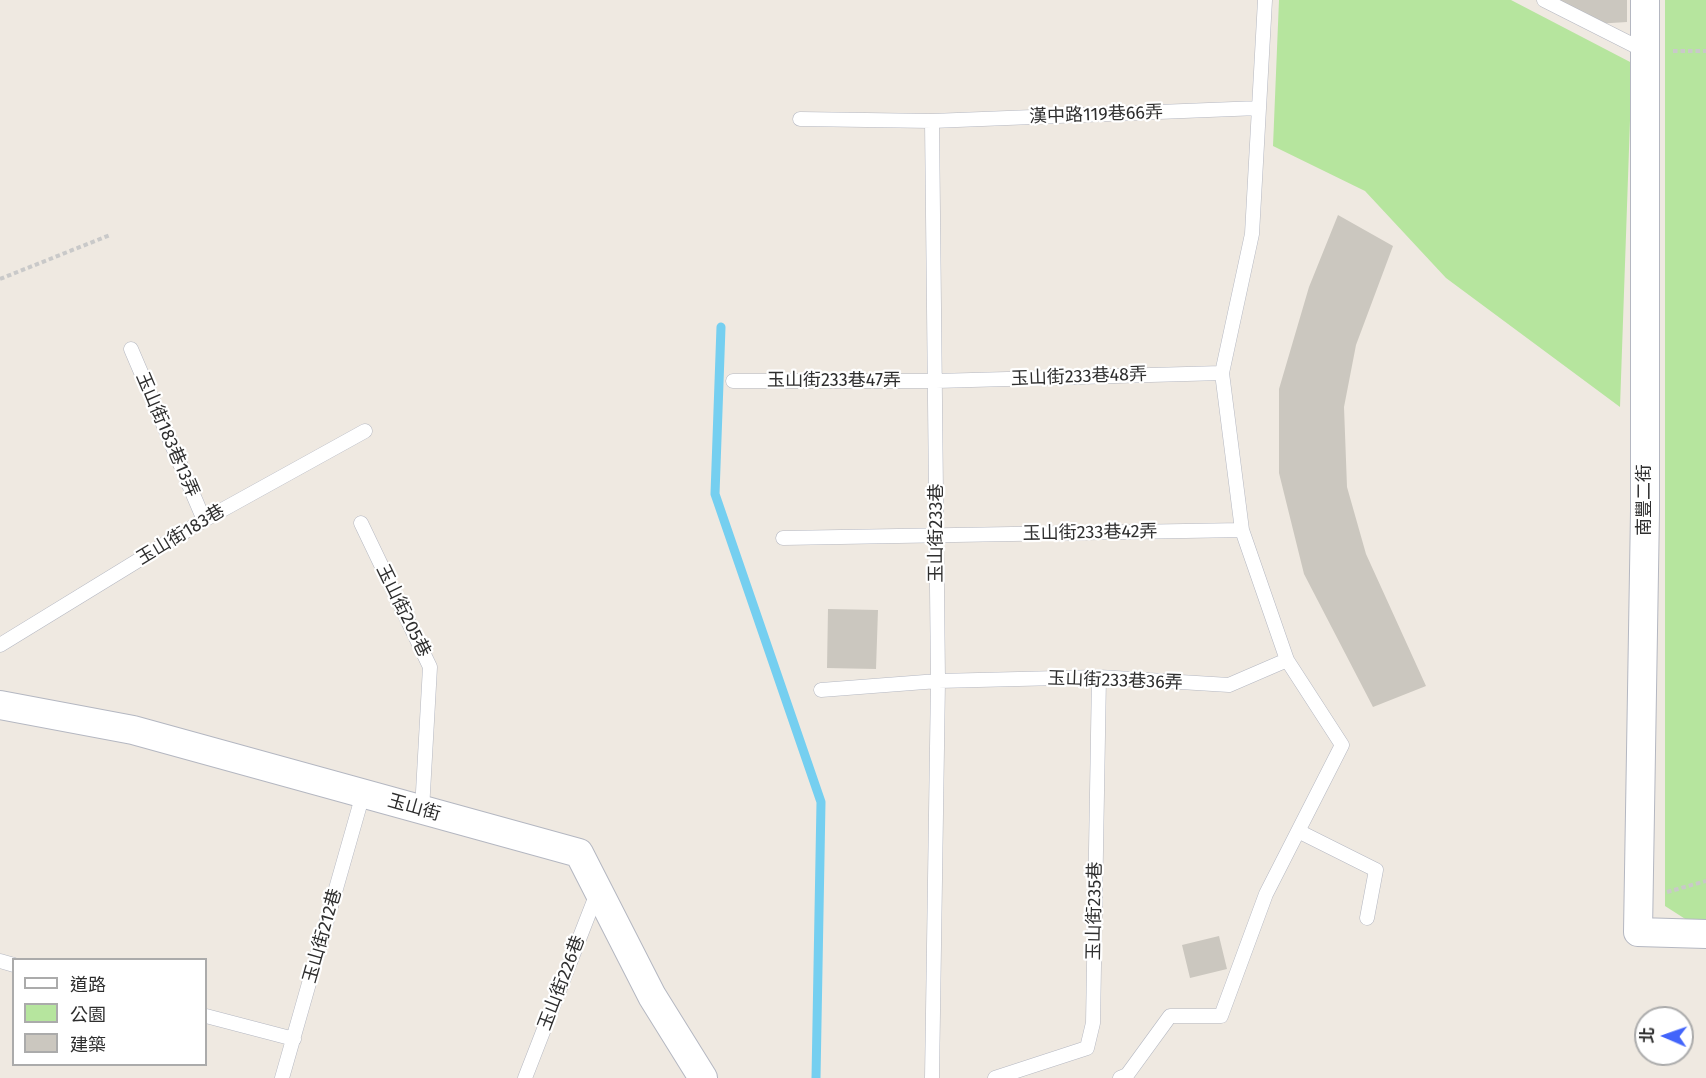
<!DOCTYPE html>
<meta charset="utf-8">
<style>
body{margin:0}
#map{position:relative;width:1706px;height:1078px;overflow:hidden;background:#efe9e1;font-family:"Fira Sans","Noto Sans TC",sans-serif}
canvas{display:block}
.legend{position:absolute;left:12px;top:958px;width:195px;height:108px;box-sizing:border-box;background:#fff;border:2px solid #ababab;margin:0;padding:8px 10px;list-style:none;font-size:18px;color:#2e2e2e}
.legend li{display:flex;align-items:center;gap:12px;height:30px}
.legend b{width:30px;border:2px solid #ababab}
.north{position:absolute;left:1634px;top:1006px;width:60px;height:60px;box-sizing:border-box;background:#fff;border:2px solid #ababab;border-radius:50%;rotate:272deg;font-size:16px;font-weight:700;line-height:24px;text-align:center;color:#2e2e2e}
.north::after{content:'';display:block;margin:auto;width:21px;height:27px;background:#4264fb;clip-path:polygon(50% 0,100% 100%,50% 72%,0 100%)}
</style>
<div id="map">
<canvas width="1706" height="1078"></canvas>
<ul class="legend">
<li><b style="height:8px;background:#fff"></b>道路</li>
<li><b style="height:16px;background:#b6e59e"></b>公園</li>
<li><b style="height:16px;background:#cbc7bf"></b>建築</li>
</ul>
<div class="north">北</div>
</div>
<script>
const c = document.querySelector('canvas').getContext('2d');
c.lineJoin = 'round';
function fillPath(path, color) { c.fillStyle = color; c.fill(path, 'evenodd'); }
const toPath = rows => new Path2D(rows.map(r => 'M' + r).join(''));
function trace(path, color, width, dash) { c.strokeStyle = color; c.lineWidth = width; c.lineCap = dash ? 'butt' : 'round'; c.setLineDash(dash || []); c.stroke(path); }
function label(font, color, halo, rows, align = 'center') {
  c.font = font + ' "Fira Sans","Noto Sans TC",sans-serif'; c.lineWidth = 4.5; c.setLineDash([]); c.textBaseline = 'middle'; c.strokeStyle = halo; c.fillStyle = color; for (const [text, x, y, turn = 0] of rows) {
    c.save(); c.translate(x, y); c.rotate((+turn || 0) * Math.PI / 180); c.textAlign = isNaN(turn) ? turn : align; if (halo) c.strokeText(text, 0, 0); c.fillText(text, 0, 0); c.restore();
  }
}
const green = toPath([
 [1279,0,1511,0,1632,63,1620,407,1446,278,1365,191,1273,146],
 [1665,0,1706,0,1706,922,1690,922,1665,906]
]);
const stream = toPath([
 [721,327,715,494,821,802,816,1078]
]);
const building = toPath([
 [1556,0,1627,0,1627,22,1595,24],
 [1338,215,1393,246,1356,345,1344,407,1347,487,1366,554,1426,686,1373,707,1304,574,1279,473,1279,389,1309,287],
 [828,609,878,610,876,669,827,668],
 [1219,936,1227,969,1190,978,1182,945]
]);
const path = toPath([
 [1673,51,1706,51],
 [0,279,110,235],
 [1667,892,1706,881]
]);
const lane = toPath([
 [1544,0,1645,51],
 [800,119,932,121,1259,108],
 [131,349,204,520],
 [733,381,936,381,1222,373],
 [361,523,430,667,422,810],
 [783,538,1242,530],
 [0,645,204,520,365,431],
 [821,690,938,681,1099,677,1229,685,1287,660],
 [1300,832,1376,870,1367,918],
 [0,961,14,965],
 [206,1016,294,1039],
 [282,1078,363,794],
 [525,1078,597,893],
 [932,1078,938,681,932,121],
 [995,1078,1087,1048,1093,1023,1099,677],
 [1120,1078,1127,1075,1170,1016,1221,1016,1266,894,1342,745,1287,660,1242,530,1222,373,1252,234,1265,0]
]);
const street = toPath([
 [1645,0,1645,511,1638,932,1706,934],
 [0,705,133,730,579,853,652,996,703,1078]
]);
const streetNames = [
 ["漢中路119巷66弄",1096,115,-2],
 ["玉山街233巷48弄",1079,377,-2],
 ["玉山街233巷47弄",834,381],
 ["玉山街183巷13弄",167,435,67],
 ["南豐二街",1645,500,-90],
 ["玉山街233巷",937,533,-90],
 ["玉山街233巷42弄",1090,533,-1],
 ["玉山街183巷",181,535,-31],
 ["玉山街205巷",403,611,64],
 ["玉山街233巷36弄",1115,681,2],
 ["玉山街",414,808,16],
 ["玉山街235巷",1095,911,-89],
 ["玉山街212巷",323,936,-74],
 ["玉山街226巷",562,983,-69]
];
fillPath(green, '#b6e59e');
trace(stream, '#75cff0', 9);
fillPath(building, '#cbc7bf');
trace(lane, '#b4b7c1', 15);
trace(street, '#b4b7c1', 30);
trace(path, '#c9c9c9', 4, [4.5, 3]);
trace(lane, '#fff', 14);
trace(street, '#fff', 28);
label('18px', '#2e2e2e', '#fff', streetNames);
</script>
